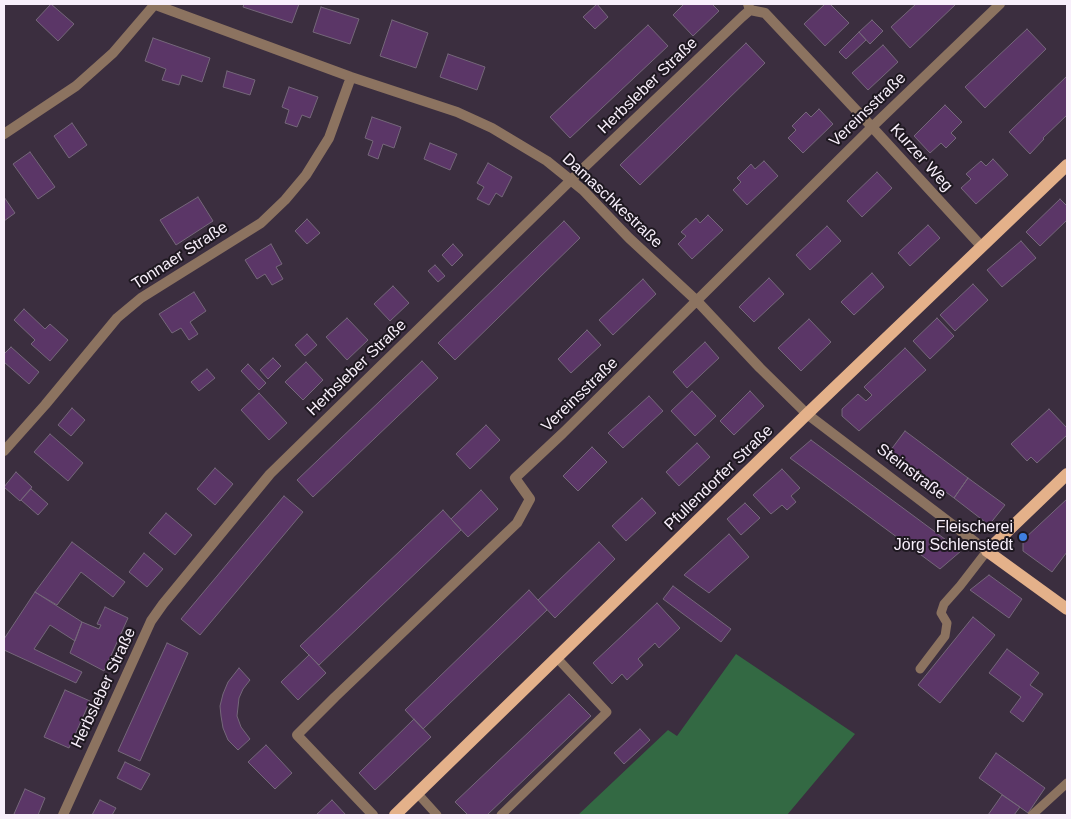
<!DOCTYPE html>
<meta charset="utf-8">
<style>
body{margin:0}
#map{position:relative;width:1071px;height:819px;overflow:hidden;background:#3b2e3f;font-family:Arial,sans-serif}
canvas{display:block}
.frame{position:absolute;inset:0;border:5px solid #f8effb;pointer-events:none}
</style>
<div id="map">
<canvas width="1071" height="819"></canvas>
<div class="frame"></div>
</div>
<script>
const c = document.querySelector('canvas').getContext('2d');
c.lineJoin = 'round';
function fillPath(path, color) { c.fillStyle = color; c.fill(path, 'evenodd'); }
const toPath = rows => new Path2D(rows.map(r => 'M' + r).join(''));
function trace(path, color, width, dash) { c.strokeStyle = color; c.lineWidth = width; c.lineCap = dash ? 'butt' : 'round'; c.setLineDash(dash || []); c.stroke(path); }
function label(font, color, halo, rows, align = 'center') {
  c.font = font + ' Arial,sans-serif'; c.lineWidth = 4; c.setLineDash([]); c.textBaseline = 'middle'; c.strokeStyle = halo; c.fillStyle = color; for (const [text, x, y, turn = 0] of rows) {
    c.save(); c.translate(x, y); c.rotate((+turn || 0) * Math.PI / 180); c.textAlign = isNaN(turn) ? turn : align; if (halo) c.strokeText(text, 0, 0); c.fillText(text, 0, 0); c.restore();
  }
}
const green = toPath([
 [736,654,855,734,787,815,578,815,668,730,677,736]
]);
const building = toPath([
 [51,4,74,24,58,41,36,20,51,4],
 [244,4,299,4,292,23,243,7,244,4],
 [597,4,608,17,595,29,583,17,597,4],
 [684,4,712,4,719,11,693,36,673,15,684,4],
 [825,4,830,4,849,23,825,46,804,24,825,4],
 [916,4,956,4,910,48,891,27,916,4],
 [321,7,359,19,350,44,313,32,321,7],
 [392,20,428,33,416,68,380,56,392,20],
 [872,20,883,31,870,44,859,32,872,20],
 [648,25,668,46,570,138,550,117,648,25],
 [1027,29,1046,49,985,108,965,87,1027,29],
 [859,32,866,40,846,59,839,52,859,32],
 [153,38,210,58,202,82,182,75,179,85,162,80,166,69,145,61,153,38],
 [746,43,765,63,640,185,620,165,746,43],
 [883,45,898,62,868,90,852,73,883,45],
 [448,54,485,67,477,90,440,77,448,54],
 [227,71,255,80,250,95,223,87,227,71],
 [1067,76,1067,115,1043,138,1044,139,1030,154,1009,132,1067,76],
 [289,87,318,97,310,118,302,115,297,127,285,123,289,110,282,107,289,87],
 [945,105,962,122,951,133,956,138,946,148,941,143,930,153,914,136,945,105],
 [819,109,833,124,803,153,788,138,796,130,792,126,806,112,811,117,819,109],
 [372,117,401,127,394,148,383,144,378,159,368,155,373,141,365,138,372,117],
 [72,123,87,145,69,158,54,136,72,123],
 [430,143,457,154,450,170,424,159,430,143],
 [30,152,55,187,38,199,13,164,30,152],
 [993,159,1008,175,976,204,961,188,971,179,966,174,981,161,986,166,993,159],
 [764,161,778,176,747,205,733,190,741,182,737,178,751,164,755,169,764,161],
 [488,163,512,177,502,197,496,193,489,205,477,199,484,187,477,183,488,163],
 [877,172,892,188,862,217,847,201,877,172],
 [4,197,15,213,4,221,4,197],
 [198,197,213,221,176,245,160,220,198,197],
 [1060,199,1067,206,1067,220,1040,246,1026,232,1060,199],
 [708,215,723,230,692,259,678,244,686,236,681,232,696,218,700,223,708,215],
 [307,219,320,233,307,244,295,231,307,219],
 [564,221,580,238,455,360,438,343,564,221],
 [928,225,940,238,910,266,898,253,928,225],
 [827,226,841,241,810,270,796,255,827,226],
 [1021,241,1036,258,1002,287,987,270,1021,241],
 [271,244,282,264,276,267,283,279,272,285,265,274,257,279,245,260,271,244],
 [453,244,463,255,452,266,442,255,453,244],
 [435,265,445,276,438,282,428,271,435,265],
 [872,273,884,287,854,315,841,302,872,273],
 [769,278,784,294,754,322,739,307,769,278],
 [643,279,656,294,613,335,599,320,643,279],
 [973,284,988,300,955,331,940,315,973,284],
 [393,286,409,303,390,321,374,304,393,286],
 [194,292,206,311,190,322,198,334,189,340,181,328,172,333,159,314,194,292],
 [24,309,45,329,50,324,68,340,50,361,31,344,35,340,14,320,24,309],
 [347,318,368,340,347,360,326,337,347,318],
 [937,318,954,336,930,359,913,341,937,318],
 [809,319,831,342,801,371,778,348,809,319],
 [587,330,601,345,571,373,558,359,587,330],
 [307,334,317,345,305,356,295,345,307,334],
 [705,342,719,358,687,388,673,372,705,342],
 [11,347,39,372,29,384,4,362,4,354,11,347],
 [905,348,926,370,859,431,842,416,842,409,858,394,866,401,872,395,864,387,905,348],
 [273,358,281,366,268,379,260,370,273,358],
 [422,361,438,378,313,497,297,480,422,361],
 [306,362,323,380,303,400,285,382,306,362],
 [248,364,266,383,259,390,241,371,248,364],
 [207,369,215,378,199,391,191,382,207,369],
 [692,391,716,416,695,436,671,411,692,391],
 [750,391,764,406,734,435,720,421,750,391],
 [259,393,287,423,269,440,241,410,259,393],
 [649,396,663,411,623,448,608,433,649,396],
 [72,408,85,420,71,436,58,425,72,408],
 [1049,409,1067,428,1067,435,1037,463,1031,457,1027,461,1011,444,1049,409],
 [486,425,500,440,470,469,456,454,486,425],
 [905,431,968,478,954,498,890,451,905,431],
 [50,434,83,463,68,481,34,452,50,434],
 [811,440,961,551,940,569,790,458,811,440],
 [697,443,710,457,679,486,666,472,697,443],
 [592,447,607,462,578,491,563,476,592,447],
 [215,468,233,484,215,505,197,489,215,468],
 [782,469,800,488,791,496,796,502,787,510,782,505,771,514,753,495,782,469],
 [16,472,32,487,20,501,4,487,16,472],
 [968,478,1005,505,989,525,954,498,968,478],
 [31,489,48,504,38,515,21,500,31,489],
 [481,490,498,509,468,537,451,519,481,490],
 [284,496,303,512,200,635,181,619,284,496],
 [642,498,656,513,626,541,612,526,642,498],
 [1067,499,1067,552,1052,572,1023,551,1023,540,1067,499],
 [745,503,760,518,741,535,727,519,745,503],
 [443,510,461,530,319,665,300,646,443,510],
 [166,513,192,535,175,555,149,533,166,513],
 [729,534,749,557,709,593,684,575,729,534],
 [72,542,125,582,113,597,81,572,57,605,35,592,72,542],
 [599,542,615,559,555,618,538,600,599,542],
 [144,553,163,569,147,587,129,572,144,553],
 [989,575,1022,599,1009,618,970,590,989,575],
 [673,586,731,629,721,642,663,599,673,586],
 [529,590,547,610,423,729,405,710,529,590],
 [35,592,82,622,75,641,50,625,34,649,82,672,76,683,4,650,4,639,35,592],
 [657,603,680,628,659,648,655,643,638,659,643,665,627,680,622,674,612,684,593,663,657,603],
 [105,607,128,618,104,671,70,653,82,622,99,629,101,625,97,624,105,607],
 [973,617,995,635,940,703,918,685,973,617],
 [167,643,188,653,140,761,118,751,167,643],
 [1007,649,1039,673,1030,685,1043,694,1023,722,1010,712,1021,697,989,673,1007,649],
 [309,655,326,673,298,700,281,682,309,655],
 [239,668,250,680,243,689,239,698,237,716,241,727,250,739,238,750,228,740,223,728,221,716,220,706,223,694,228,682,239,668],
 [65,690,90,701,69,748,44,737,65,690],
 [569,694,591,716,487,815,468,815,455,802,569,694],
 [414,719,431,737,375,790,359,773,414,719],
 [640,729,650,740,624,764,614,753,640,729],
 [266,745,292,773,275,789,248,762,266,745],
 [996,753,1045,788,1028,813,979,778,996,753],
 [125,762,150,774,141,790,117,778,125,762],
 [25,789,45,798,38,815,17,815,14,814,25,789],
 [1002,795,1020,807,1014,815,988,815,1002,795],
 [100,800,116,808,112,815,92,815,100,800],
 [332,800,346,815,316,815,332,800]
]);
const service = toPath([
 [920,669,945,636,947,623,941,613,944,604,960,586,987,551],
 [418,794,437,815],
 [501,815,607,712,557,658],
 [1032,815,1067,783]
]);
const minor = toPath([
 [153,4,351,77,457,112,492,128,547,161,583,190,629,238,697,301,760,368,807,414,987,551],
 [750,10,765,13,872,127,982,247],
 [4,134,76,86,113,53,155,4],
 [4,451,45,405,117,318,141,298,261,223,285,200,306,175,329,138,351,77],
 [63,815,151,621,163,604,270,474,571,180,742,17,750,10,748,4],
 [373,815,297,735,335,697,517,523,530,499,515,478,563,433,872,127,1000,4]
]);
const primary = toPath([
 [1067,474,987,551,1067,609],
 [395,815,807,414,1067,165]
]);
const markers = [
 [1023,537,5,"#3f7fe0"]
];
const streetNames = [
 ["Herbsleber Straße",648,86,-44],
 ["Vereinsstraße",868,110,-44],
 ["Kurzer Weg",921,158,48],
 ["Damaschkestraße",612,201,43],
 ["Tonnaer Straße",180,256,-33],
 ["Herbsleber Straße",357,368,-44],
 ["Vereinsstraße",580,395,-44],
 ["Steinstraße",911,472,37],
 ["Pfullendorfer Straße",719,478,-44],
 ["Herbsleber Straße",104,688,-65]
];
const poiNames = [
 ["Fleischerei",1013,528],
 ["Jörg Schlenstedt",1013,546]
];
fillPath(green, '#336943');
fillPath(building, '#5b3667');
trace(building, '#75677a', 1);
trace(service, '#8c7360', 9);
trace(minor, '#8c7360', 10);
trace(primary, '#e4b18a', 12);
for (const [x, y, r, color] of markers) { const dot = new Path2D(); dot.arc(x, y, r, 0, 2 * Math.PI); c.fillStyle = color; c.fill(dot); trace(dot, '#1e1820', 2); }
label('16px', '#f8effb', '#1e1820', streetNames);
label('16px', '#f8effb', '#1e1820', poiNames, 'right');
</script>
